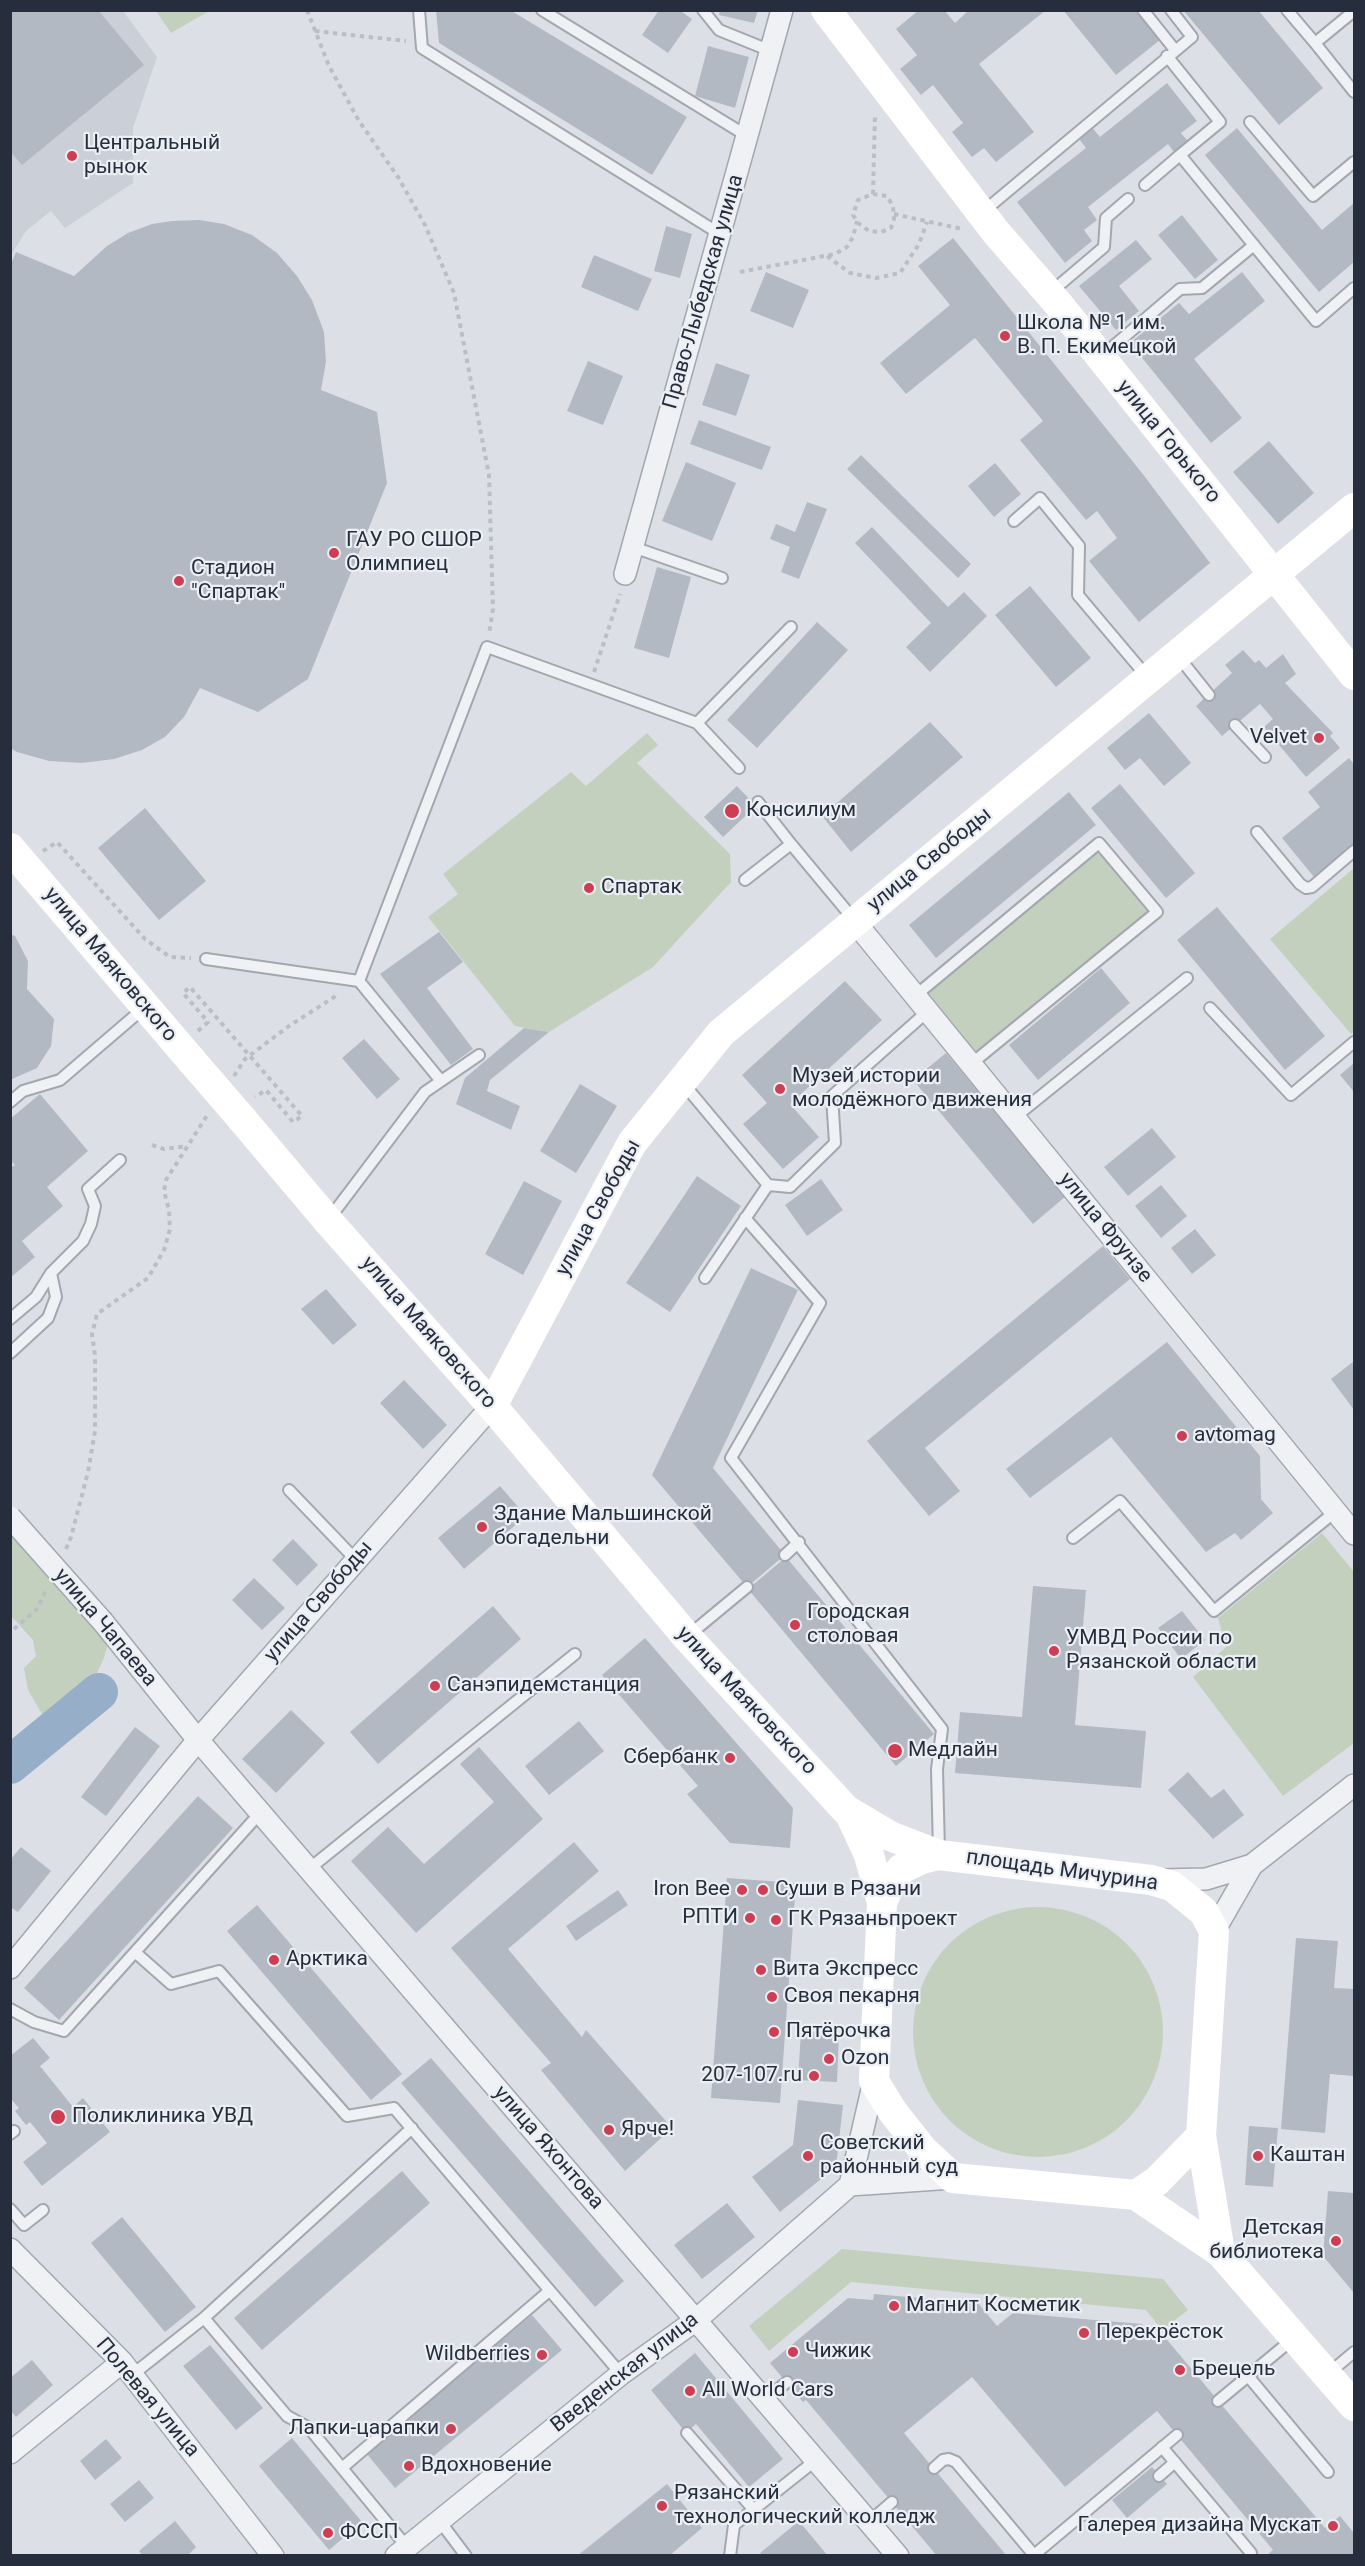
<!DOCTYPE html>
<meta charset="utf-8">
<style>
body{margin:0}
#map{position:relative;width:1365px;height:2566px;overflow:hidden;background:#dce0e6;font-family:Roboto,sans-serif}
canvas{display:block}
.frame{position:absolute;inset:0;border:12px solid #262e3d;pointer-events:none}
</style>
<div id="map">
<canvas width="1365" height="2566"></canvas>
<div class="frame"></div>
</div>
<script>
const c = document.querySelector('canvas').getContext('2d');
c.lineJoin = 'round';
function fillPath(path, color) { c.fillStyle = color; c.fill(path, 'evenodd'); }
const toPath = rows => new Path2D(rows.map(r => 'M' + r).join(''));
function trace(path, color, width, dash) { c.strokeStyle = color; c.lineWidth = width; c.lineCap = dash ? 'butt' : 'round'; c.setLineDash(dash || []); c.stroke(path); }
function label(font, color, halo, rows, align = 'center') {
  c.font = font + ' Roboto,sans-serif'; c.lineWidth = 4.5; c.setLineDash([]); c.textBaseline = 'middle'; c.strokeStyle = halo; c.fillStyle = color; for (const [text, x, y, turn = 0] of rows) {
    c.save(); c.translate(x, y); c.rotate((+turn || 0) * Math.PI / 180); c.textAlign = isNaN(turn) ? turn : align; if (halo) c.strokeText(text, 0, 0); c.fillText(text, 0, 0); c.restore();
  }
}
const built = toPath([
 [11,11,123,11,157,57,133,128,133,183,65,228,51,211,26,231,11,255]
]);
const green = toPath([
 [156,11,209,11,171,33],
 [647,733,658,745,637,763,730,854,731,882,653,967,549,1032,515,1026,428,917,458,894,443,874,571,772,586,786],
 [1099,848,1150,910,975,1053,924,991],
 [1354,868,1354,1031,1351,1034,1270,939],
 [10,1527,108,1643,104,1658,91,1686,75,1703,54,1718,42,1714,28,1690,24,1668,36,1656,33,1640,11,1616],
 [1322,1533,1354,1572,1354,1743,1283,1796,1193,1677,1226,1647,1218,1618],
 '913 2032a125 125 0 1 1 250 0a125 125 0 1 1-250 0Z',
 [842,2249,1163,2279,1188,2310,1162,2330,1146,2310,851,2282,769,2351,749,2326]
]);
const river = toPath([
 [10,1765,99,1692]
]);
const building = toPath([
 [10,10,98,10,144,65,22,165,10,151],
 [436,10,510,10,687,117,652,175,439,43],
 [659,10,679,10,692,19,668,53,642,35],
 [720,10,758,10,754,23,719,15],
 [919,10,944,10,955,23,969,10,1046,10,979,64,1034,132,996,162,984,148,972,157,952,132,963,123,933,85,921,95,900,69,917,55,896,29],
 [1063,10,1136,10,1160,40,1116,75],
 [1183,10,1258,10,1323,88,1279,125],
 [708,46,749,57,735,108,695,96],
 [1167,83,1197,121,1181,133,1191,145,1177,156,1168,144,1088,207,1097,220,1084,230,1092,241,1065,263,1017,202,1086,148,1077,136,1090,125,1100,137],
 [1237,128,1322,230,1354,203,1354,262,1319,292,1205,155],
 [1182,215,1218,260,1195,279,1158,235],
 [199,220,224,224,252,235,277,253,297,276,312,300,324,332,326,362,321,390,377,412,387,483,308,679,258,712,200,688,184,717,165,737,142,750,114,759,82,763,49,761,17,752,10,748,10,266,16,252,74,276,107,246,128,233,152,224,172,221],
 [666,226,692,234,680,278,654,271],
 [953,238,1142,473,1210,563,1139,622,1089,561,1117,538,1097,511,1086,520,1020,440,1043,421,975,338,906,394,880,363,950,305,918,266],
 [1136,240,1152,259,1119,286,1139,311,1116,330,1079,286],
 [594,255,652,279,638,311,581,287],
 [766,272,809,290,793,328,750,311],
 [1242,272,1265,301,1194,359,1242,418,1211,443,1130,343,1179,303,1189,314],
 [588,361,623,376,603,425,567,411],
 [716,363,750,375,736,416,702,405],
 [699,420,771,447,762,470,690,444],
 [1269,441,1314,493,1278,524,1233,472],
 [861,455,971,564,958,578,847,469],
 [686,462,736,483,712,541,662,521],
 [995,463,1021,494,994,517,968,486],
 [807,502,827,509,799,579,781,572,790,547,770,539,776,524,795,532],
 [872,527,948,607,964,592,987,616,930,672,906,647,931,623,855,543],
 [657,567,691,577,669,658,634,648],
 [1030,586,1091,658,1056,687,995,615],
 [817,622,848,650,757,748,727,720],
 [1243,650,1255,663,1259,660,1266,668,1283,654,1296,674,1285,683,1333,733,1330,736,1340,748,1306,777,1264,727,1273,719,1260,704,1222,736,1196,706,1232,673,1225,665],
 [1149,713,1191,763,1164,786,1140,758,1125,770,1107,748],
 [930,722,963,757,851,852,822,816],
 [1349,758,1354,764,1354,843,1314,877,1282,838,1320,807,1308,792],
 [1120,784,1195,873,1166,898,1091,808],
 [737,786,756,806,723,837,704,817],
 [1069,792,1096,825,936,958,909,925],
 [145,808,206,881,159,920,98,848],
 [1217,907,1325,1036,1285,1070,1177,940],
 [439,932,463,962,427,988,473,1049,451,1065,380,974],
 [10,934,15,936,28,961,27,989,54,1019,51,1046,37,1068,10,1080],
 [1101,968,1130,1003,1038,1080,1009,1045],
 [845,981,882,1020,790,1104,819,1137,783,1169,743,1124,767,1103,742,1075],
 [524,1028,549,1032,490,1080,487,1091,520,1106,511,1130,456,1104,465,1078],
 [364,1039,400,1079,377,1099,342,1058],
 [946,1053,1066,1196,1033,1224,913,1080],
 [1354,1063,1354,1092,1340,1075],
 [580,1084,617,1106,576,1173,540,1151],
 [40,1094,88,1151,47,1187,63,1206,22,1241,35,1257,10,1278,10,1168,15,1165,10,1160,10,1119],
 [1152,1128,1176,1157,1128,1196,1104,1167],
 [697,1176,741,1206,670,1312,626,1283],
 [821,1179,843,1210,807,1236,785,1205],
 [524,1181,562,1201,523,1275,485,1254],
 [1161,1185,1187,1216,1161,1238,1135,1206],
 [1195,1229,1216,1255,1192,1274,1171,1248],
 [1103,1246,1130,1279,925,1448,960,1491,929,1516,867,1441],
 [751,1268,798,1290,713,1468,785,1555,747,1587,652,1475],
 [326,1289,357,1325,333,1345,301,1309],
 [1167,1342,1260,1456,1261,1499,1273,1513,1241,1540,1235,1533,1206,1552,1111,1437,1030,1498,1006,1469],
 [1354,1361,1354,1410,1331,1379],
 [404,1380,447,1425,423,1449,380,1403],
 [500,1486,526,1516,464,1569,438,1538],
 [293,1539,318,1565,297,1586,272,1560],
 [786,1557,934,1734,896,1766,748,1589],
 [254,1578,285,1608,262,1630,232,1600],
 [1033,1586,1086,1590,1075,1725,1146,1731,1141,1788,955,1773,960,1712,1022,1717],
 [493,1606,521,1639,378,1764,350,1732],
 [1182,1611,1205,1640,1181,1659,1158,1628],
 [645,1638,793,1808,790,1848,730,1843,687,1794,698,1786,602,1675],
 [291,1710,325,1743,276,1793,242,1759],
 [579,1721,604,1751,549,1795,525,1766],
 [135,1727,160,1746,106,1816,81,1797],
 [479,1747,543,1819,416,1933,351,1861,388,1827,424,1864,494,1802,460,1764],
 [1188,1772,1211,1798,1224,1789,1244,1815,1213,1839,1168,1790],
 [198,1796,233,1828,59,2020,24,1988],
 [574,1842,599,1871,508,1949,582,2037,586,2030,672,2128,625,2171,541,2070,551,2063,451,1948],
 [21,1847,51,1871,18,1912,10,1907,10,1860],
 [727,1878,796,1883,780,2103,711,2098],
 [618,1890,628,1905,576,1941,566,1926],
 [257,1905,402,2074,371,2100,227,1931],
 [1296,1938,1338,1941,1334,1988,1354,1989,1354,2076,1330,2074,1325,2133,1281,2129],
 [801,2031,839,2033,837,2082,798,2080],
 [33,2038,50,2058,40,2066,73,2107,83,2098,110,2132,42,2186,23,2162,47,2143,30,2122,26,2125,15,2111,19,2108,10,2098,10,2056],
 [431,2058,624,2281,595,2307,401,2083],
 [798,2100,843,2105,836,2167,780,2212,752,2177,793,2145],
 [1249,2126,1278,2128,1273,2187,1245,2185],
 [402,2171,430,2203,262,2350,234,2318],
 [1328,2191,1354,2193,1354,2293,1323,2256],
 [727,2203,755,2237,702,2279,674,2245],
 [122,2217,196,2307,165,2332,91,2243],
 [874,2294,978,2303,997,2326,1013,2313,1142,2324,1156,2341,1163,2335,1325,2528,1340,2516,1354,2533,1354,2556,1266,2556,1273,2550,1157,2411,1065,2487,972,2377,904,2433,1007,2556,937,2556,806,2400,803,2402,770,2363,848,2298,873,2300],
 [532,2315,562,2350,395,2488,366,2453],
 [210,2345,263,2408,236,2430,183,2366],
 [695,2353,783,2459,749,2487,696,2424,686,2433,651,2390],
 [32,2360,53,2385,16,2417,10,2410,10,2378],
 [292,2438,362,2522,329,2550,259,2466],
 [106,2439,122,2458,95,2480,80,2461],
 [1152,2467,1167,2484,1127,2518,1112,2500],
 [139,2480,154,2498,125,2522,110,2504],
 [667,2484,702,2528,669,2556,577,2556],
 [175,2521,196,2547,187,2556,143,2556,139,2551],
 [799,2521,828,2556,763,2556,760,2553]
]);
const path = toPath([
 [307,10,329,66,359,121,398,177,425,225,454,293,489,475,493,609,489,634],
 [315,31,406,41],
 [873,194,887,196,893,206,894,219,891,228,881,232,869,231,858,223,853,215,858,200,873,194],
 [873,194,875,114],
 [894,214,962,229],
 [827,256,850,273,876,278,900,273,919,244,927,222],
 [740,272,835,254,847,247,853,237,857,221],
 [594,672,620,594],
 [43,851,57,842,145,939,170,957,191,958],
 [198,1031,208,1022,183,993,190,987,302,1116,293,1122,266,1090,255,1097],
 [234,1076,245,1059,289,1026,339,994],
 [152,1145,164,1149,187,1146],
 [66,1549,71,1537,88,1472,95,1431,95,1355,92,1334,97,1314,148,1278,164,1250,170,1229,169,1210,164,1191,166,1180,208,1114],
 [14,1629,37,1609,47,1588]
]);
const lane = toPath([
 [419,10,422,48,720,234],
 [542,10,747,136],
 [703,10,719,30,771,51],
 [1143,10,1175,50],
 [1287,10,1315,43,1354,11],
 [1315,43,1354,92],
 [1167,56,1220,122,1180,155,1316,321,1354,288],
 [1250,122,1313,196,1354,162],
 [1145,185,1180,155],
 [984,211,1192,37,1171,10],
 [1051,292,1104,247,1106,218,1128,199],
 [1102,356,1180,289,1202,288,1254,245],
 [1014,521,1040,498,1079,546,1078,595,1148,678],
 [633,547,722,578],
 [1178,656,1209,695],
 [697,723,791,627],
 [1235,725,1265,757],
 [758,802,791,844],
 [1257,832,1300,884,1306,888,1312,887,1354,851],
 [745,880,791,844,855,921],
 [206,959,359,981,441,1081],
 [359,981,487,647,697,723,739,768],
 [915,996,1099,843,1157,912,971,1064],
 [1210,1008,1291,1095,1354,1042],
 [682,1082,768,1185,705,1278],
 [10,1102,23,1091,60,1080,145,1007],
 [1015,1117,1187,978],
 [768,1185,790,1187,835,1143,832,1096,928,1011],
 [745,1218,820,1303,731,1458,942,1729,937,1769,939,1852],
 [329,1219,425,1092,479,1055],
 [10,1319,36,1297,51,1273],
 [10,1353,48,1318,56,1297,51,1273,83,1241,91,1224,95,1206,88,1189,120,1160],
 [289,1490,356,1560],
 [1073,1538,1120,1501,1214,1611,1336,1511],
 [785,1555,799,1542],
 [689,1635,747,1587],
 [309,1869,575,1654],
 [136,1953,171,1984,219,1971,347,2116,394,2108,621,2374],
 [10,2009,34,2022,64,2031,260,1813],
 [10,2134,14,2131],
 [10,2209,24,2225,43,2210],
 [204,2318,287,2416,309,2428,407,2547],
 [1329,2373,1354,2352],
 [132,2375,204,2318,412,2128],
 [1248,2376,1328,2472],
 [765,2400,787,2382],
 [1218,2401,1294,2338],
 [687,2433,753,2509],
 [1162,2447,1251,2553],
 [342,2468,548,2292],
 [934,2468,943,2460,949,2459,956,2462,1034,2555,1177,2435],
 [1159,2476,1175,2462],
 [439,2520,466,2556],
 [869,2522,892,2502],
 [730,2556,734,2525,816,2460]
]);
const street = toPath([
 [625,574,782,10],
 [855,922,1354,1534],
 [103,1622,198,1740,898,2556],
 [1161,1880,1206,1879,1252,1865,1354,1785],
 [1214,1931,1252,1865],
 [10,1968,198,1740,492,1406],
 [850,2185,874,2081],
 [10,2249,122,2362,273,2556],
 [10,2453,122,2362],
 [396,2556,621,2374,696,2320,850,2185,953,2178]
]);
const secondary = toPath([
 [826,10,995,231,1060,306,1354,675],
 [10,848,192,1061],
 [242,1119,328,1221,492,1406,687,1637,846,1810,890,1836,939,1855],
 [492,1406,632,1143,721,1033,1354,508],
 [850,1814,869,1855,882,1903],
 [1201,2136,1157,2181,1136,2195,953,2178,923,2150,893,2112,874,2081,882,1903,889,1887,901,1869,922,1859,939,1855,1151,1880,1172,1886,1204,1912,1214,1931,1201,2136,1220,2252],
 [1136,2195,1220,2252,1354,2406]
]);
const streetBridge = toPath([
 [10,1517,103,1622]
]);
const secondaryBridge = toPath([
 [192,1061,242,1119]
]);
const markers = [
 [72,156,6,"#cf3d53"],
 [1005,336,6,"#cf3d53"],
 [334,553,6,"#cf3d53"],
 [179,581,6,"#cf3d53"],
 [1319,738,6,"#cf3d53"],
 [732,811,8,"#cf3d53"],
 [589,888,6,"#cf3d53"],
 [780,1089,6,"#cf3d53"],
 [1182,1436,6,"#cf3d53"],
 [482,1527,6,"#cf3d53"],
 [795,1625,6,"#cf3d53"],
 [1054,1651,6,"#cf3d53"],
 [435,1686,6,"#cf3d53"],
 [895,1751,8,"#cf3d53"],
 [730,1758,6,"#cf3d53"],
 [742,1890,6,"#cf3d53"],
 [763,1890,6,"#cf3d53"],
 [750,1918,6,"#cf3d53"],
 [776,1920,6,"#cf3d53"],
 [274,1960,6,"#cf3d53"],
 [761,1970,6,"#cf3d53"],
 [772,1997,6,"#cf3d53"],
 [774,2032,6,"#cf3d53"],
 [829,2059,6,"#cf3d53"],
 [814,2076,6,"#cf3d53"],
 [58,2117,8,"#cf3d53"],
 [609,2130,6,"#cf3d53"],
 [808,2156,6,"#cf3d53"],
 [1258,2156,6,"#cf3d53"],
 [1336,2241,6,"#cf3d53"],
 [894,2306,6,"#cf3d53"],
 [1084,2333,6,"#cf3d53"],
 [793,2352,6,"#cf3d53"],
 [542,2355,6,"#cf3d53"],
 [1180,2370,6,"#cf3d53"],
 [690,2391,6,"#cf3d53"],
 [451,2429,6,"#cf3d53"],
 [409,2466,6,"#cf3d53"],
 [662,2506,6,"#cf3d53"],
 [1333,2526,6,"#cf3d53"],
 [328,2533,6,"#cf3d53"]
];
const poiNames = [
 ["Центральный",84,144],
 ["рынок",84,168],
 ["Школа № 1 им.",1017,324],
 ["В. П. Екимецкой",1017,348],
 ["ГАУ РО СШОР",346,541],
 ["Олимпиец",346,565],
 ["Стадион",191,569],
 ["\"Спартак\"",191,593],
 ["Velvet",1307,738,"right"],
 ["Консилиум",746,811],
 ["Спартак",601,888],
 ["Музей истории",792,1077],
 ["молодёжного движения",792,1101],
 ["avtomag",1194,1436],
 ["Здание Мальшинской",494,1515],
 ["богадельни",494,1539],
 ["Городская",807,1613],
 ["столовая",807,1637],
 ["УМВД России по",1066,1639],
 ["Рязанской области",1066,1663],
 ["Санэпидемстанция",447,1686],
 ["Медлайн",908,1751],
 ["Сбербанк",718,1758,"right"],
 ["Iron Bee",730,1890,"right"],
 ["Суши в Рязани",775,1890],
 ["РПТИ",738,1918,"right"],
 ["ГК Рязаньпроект",788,1920],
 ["Арктика",286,1960],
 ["Вита Экспресс",773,1970],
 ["Своя пекарня",784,1997],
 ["Пятёрочка",786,2032],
 ["Ozon",841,2059],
 ["207-107.ru",802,2076,"right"],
 ["Поликлиника УВД",72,2117],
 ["Ярче!",621,2130],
 ["Советский",820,2144],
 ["районный суд",820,2168],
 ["Каштан",1270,2156],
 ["Детская",1324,2229,"right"],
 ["библиотека",1324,2253,"right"],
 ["Магнит Косметик",906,2306],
 ["Перекрёсток",1096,2333],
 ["Чижик",805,2352],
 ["Wildberries",530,2355,"right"],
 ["Брецель",1192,2370],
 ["All World Cars",702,2391],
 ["Лапки-царапки",439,2429,"right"],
 ["Вдохновение",421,2466],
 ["Рязанский",674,2494],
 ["технологический колледж",674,2518],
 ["Галерея дизайна Мускат",1321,2526,"right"],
 ["ФССП",340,2533]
];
const streetNames = [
 ["Право-Лыбедская улица",704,292,-74],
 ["улица Горького",1168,442,51],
 ["улица Свободы",930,860,-39],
 ["улица Маяковского",110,965,50],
 ["улица Свободы",599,1208,-61],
 ["улица Фрунзе",1105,1228,51],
 ["улица Маяковского",428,1333,49],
 ["улица Свободы",319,1602,-49],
 ["улица Чапаева",105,1628,50],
 ["улица Маяковского",746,1701,47],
 ["площадь Мичурина",1062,1871,8],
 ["улица Яхонтова",548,2148,49],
 ["Введенская улица",625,2373,-38],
 ["Полевая улица",147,2398,50]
];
fillPath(built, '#cacfd8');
fillPath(green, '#c2d0bd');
trace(river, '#96aec8', 38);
fillPath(building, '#b3b9c3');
trace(lane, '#a2a7b0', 14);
trace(street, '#a2a7b0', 24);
trace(path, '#bbbec5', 4, [4.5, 4.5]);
trace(lane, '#eff1f5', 10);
trace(street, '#eff1f5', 21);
trace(secondary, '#fff', 30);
trace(streetBridge, '#a2a7b0', 24, []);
trace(streetBridge, '#eff1f5', 21);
trace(secondaryBridge, '#fff', 30);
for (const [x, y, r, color] of markers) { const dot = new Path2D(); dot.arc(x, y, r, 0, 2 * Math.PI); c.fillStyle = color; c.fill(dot); trace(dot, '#ebeff4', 2); }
label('21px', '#262e3d', '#ebeff4', poiNames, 'left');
label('21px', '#262e3d', '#ebeff4', streetNames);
</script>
